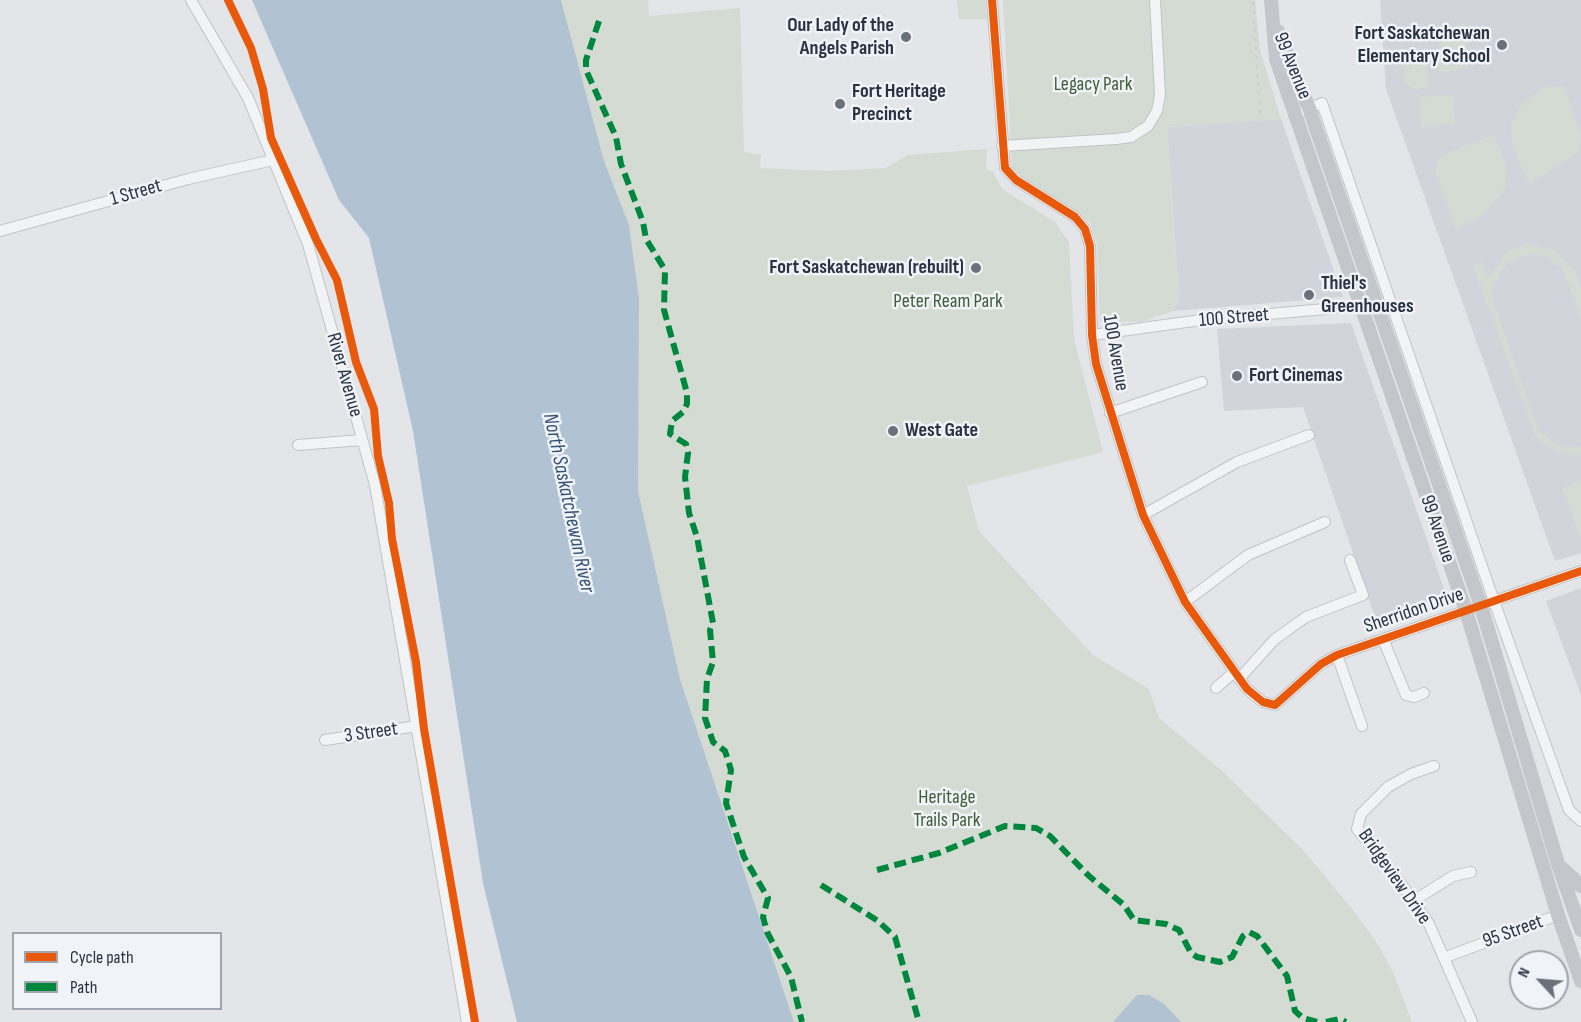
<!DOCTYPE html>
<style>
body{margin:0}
#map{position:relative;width:1581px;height:1022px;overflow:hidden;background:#e3e5e8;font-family:"Sofia Sans Condensed",sans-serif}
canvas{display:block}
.legend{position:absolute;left:12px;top:932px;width:210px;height:78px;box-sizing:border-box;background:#f0f3f7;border:2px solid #a0a6ae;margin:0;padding:8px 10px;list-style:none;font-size:18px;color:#293341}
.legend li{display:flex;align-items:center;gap:12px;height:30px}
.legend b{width:30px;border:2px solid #a0a6ae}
.north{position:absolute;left:1509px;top:950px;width:60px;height:60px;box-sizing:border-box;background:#f0f3f7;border:2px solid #a0a6ae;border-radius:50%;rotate:296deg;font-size:16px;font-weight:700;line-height:24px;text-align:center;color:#293341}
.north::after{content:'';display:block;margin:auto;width:21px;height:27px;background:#6a717b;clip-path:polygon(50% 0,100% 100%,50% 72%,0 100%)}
</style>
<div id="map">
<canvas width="1581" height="1022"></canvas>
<ul class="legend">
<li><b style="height:8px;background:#e8590c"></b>Cycle path</li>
<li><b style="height:8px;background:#00873e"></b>Path</li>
</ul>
<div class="north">N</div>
</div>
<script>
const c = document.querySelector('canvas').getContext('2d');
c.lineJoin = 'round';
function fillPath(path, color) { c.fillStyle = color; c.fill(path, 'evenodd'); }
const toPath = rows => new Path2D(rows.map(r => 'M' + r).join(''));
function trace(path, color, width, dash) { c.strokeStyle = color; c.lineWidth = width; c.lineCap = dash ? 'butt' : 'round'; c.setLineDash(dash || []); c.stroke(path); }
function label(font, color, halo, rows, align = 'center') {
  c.font = font + ' "Sofia Sans Condensed",sans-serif'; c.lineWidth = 5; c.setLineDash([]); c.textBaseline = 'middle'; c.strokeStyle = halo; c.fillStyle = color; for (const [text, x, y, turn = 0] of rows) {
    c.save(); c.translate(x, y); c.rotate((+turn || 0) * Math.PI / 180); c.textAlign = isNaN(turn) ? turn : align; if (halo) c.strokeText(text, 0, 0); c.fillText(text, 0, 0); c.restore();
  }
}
const built = toPath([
 [1380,0,1581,0,1581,553,1555,561,1386,89],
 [1281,119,1343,297,1173,311,1179,300,1167,127],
 [1351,323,1448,600,1378,626,1303,407,1224,411,1217,329],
 [1581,588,1581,695,1546,601]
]);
const green = toPath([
 [561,0,648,0,649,16,740,8,744,152,761,155,760,168,828,171,886,168,908,155,987,149,986,169,993,172,1002,189,1055,222,1069,242,1074,339,1103,452,967,486,979,531,1093,655,1149,689,1159,718,1220,769,1303,850,1353,910,1377,943,1393,972,1412,1022,794,1022,680,679,638,491,639,298,629,225,604,161],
 [957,0,985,0,987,19,959,19],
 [1003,0,1255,0,1260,50,1281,119,1167,127,1179,300,1173,311,1141,322,1100,321,1097,245,1090,222,1043,194,1012,168],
 [1467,25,1468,68,1439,73,1439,28],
 [1425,59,1429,86,1417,90,1404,83,1403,61],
 [1564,86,1581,134,1579,151,1530,184,1512,145,1511,123,1523,103,1544,87],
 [1453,95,1455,123,1421,127,1419,97],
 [1493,135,1501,151,1506,170,1506,187,1486,213,1455,229,1435,170,1441,156],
 [1528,243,1554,250,1575,272,1581,288,1581,318,1563,270,1546,256,1534,254,1520,256,1507,263,1494,284,1492,298,1538,429,1556,445,1572,448,1581,447,1581,454,1571,455,1557,451,1542,443,1535,435,1473,265,1481,262,1489,277,1508,251],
 [1581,480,1581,538,1562,489]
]);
const water = toPath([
 [252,0,561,0,604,161,629,225,639,298,638,491,680,679,794,1022,517,1022,483,883,413,431,369,238,339,200],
 [1137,995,1149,995,1164,1004,1181,1022,1113,1022]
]);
const street = toPath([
 [191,0,248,98,308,244,375,485,467,1022],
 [992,0,1005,168,1016,180,1075,217,1085,229,1090,246,1092,335,1096,364,1143,515,1185,602,1247,689,1263,702,1275,705,1321,664,1337,655,1581,571],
 [1294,115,1322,103,1494,601,1569,810,1581,821],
 [1002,146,1116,139,1131,137,1148,126,1157,111,1160,95,1155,0],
 [0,231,188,179,273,160],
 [1092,335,1201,320,1359,306,1375,302],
 [1110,413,1202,382],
 [298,445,362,440],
 [1143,515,1237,462,1309,435],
 [1185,602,1248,555,1325,522],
 [1383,639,1406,695,1414,697,1424,693],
 [1337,655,1362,726],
 [1239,679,1274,640,1296,624,1306,617,1363,595,1350,560],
 [1216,688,1234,672],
 [325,740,417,726],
 [1434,766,1411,774,1388,787,1361,814,1357,829,1402,885,1429,924,1472,1022],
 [1413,901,1453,876,1471,872],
 [1446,957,1558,915]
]);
const secondary = toPath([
 [1271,0,1276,59,1466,611,1558,915,1581,981],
 [1278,31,1309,108,1481,606,1558,864,1581,930],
 [1563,869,1581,886]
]);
const rail = toPath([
 [1253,2,1260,115]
]);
const quiet = toPath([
 [599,21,586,60,586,70,616,137,621,164,643,222,646,239,665,270,664,310,687,393,687,404,683,412,672,421,670,434,686,444,688,453,685,477,689,513,697,537,713,623,710,630,713,662,707,679,705,718,713,742,725,751,731,770,726,803,744,857,768,898,763,917,767,932,791,977,802,1022],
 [877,870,939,853,1005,826,1036,828,1050,836,1089,876,1124,905,1134,920,1166,924,1179,930,1191,953,1197,957,1220,962,1232,957,1243,936,1249,932,1257,936,1287,976,1295,1011,1303,1018,1317,1022],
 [821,885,878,921,895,937,919,1022],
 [1326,1022,1339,1019,1346,1022]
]);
const cycleway = toPath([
 [228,0,251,48,263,89,271,138,316,239,337,280,356,362,374,409,378,456,389,503,392,539,416,662,424,729,475,1022],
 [992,0,1005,168,1016,180,1075,217,1085,229,1090,246,1092,335,1096,364,1143,515,1185,602,1247,689,1263,702,1275,705,1321,664,1337,655,1581,571]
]);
const markers = [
 [906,37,6,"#6a717b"],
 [1502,45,6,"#6a717b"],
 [840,104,6,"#6a717b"],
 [976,268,6,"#6a717b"],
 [1309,295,6,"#6a717b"],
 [1237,376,6,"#6a717b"],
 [893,431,6,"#6a717b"]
];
const poiNames = [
 ["Our Lady of the",894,26,"right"],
 ["Angels Parish",894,49,"right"],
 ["Fort Saskatchewan",1490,34,"right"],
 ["Elementary School",1490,57,"right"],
 ["Fort Heritage",852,92],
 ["Precinct",852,115],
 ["Fort Saskatchewan (rebuilt)",964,268,"right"],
 ["Thiel's",1321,284],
 ["Greenhouses",1321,307],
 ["Fort Cinemas",1249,376],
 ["West Gate",905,431]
];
const streetNames = [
 ["99 Avenue",1292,66,68],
 ["1 Street",136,193,-16],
 ["100 Street",1234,318,-5],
 ["100 Avenue",1115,353,80],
 ["River Avenue",344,375,74],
 ["99 Avenue",1437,529,71],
 ["Sherridon Drive",1414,611,-19],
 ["3 Street",371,733,-8],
 ["Bridgeview Drive",1394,877,55],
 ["95 Street",1513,932,-20]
];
const parkNames = [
 ["Legacy Park",1093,85],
 ["Peter Ream Park",948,302],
 ["Heritage",947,798],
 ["Trails Park",947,821]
];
const waterNames = [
 ["North Saskatchewan River",568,503,78]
];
fillPath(built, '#d1d5db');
fillPath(green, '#d4dbd3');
fillPath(water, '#b1c2d2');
trace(street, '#c1c3c6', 12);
trace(street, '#f2f3f5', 10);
trace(secondary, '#c3c6ca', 14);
trace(rail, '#cbcdd0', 2, [3, 6]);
trace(quiet, '#00873e', 6, [12, 6]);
trace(cycleway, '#e8590c', 8);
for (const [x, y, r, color] of markers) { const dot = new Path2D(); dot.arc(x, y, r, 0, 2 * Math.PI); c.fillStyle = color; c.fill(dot); trace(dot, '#f0f3f7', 2); }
label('bold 20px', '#293341', '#f0f3f7', poiNames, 'left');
label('20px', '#293341', '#f0f3f7', streetNames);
label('20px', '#3f5d37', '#f0f3f7', parkNames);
label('italic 21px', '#335275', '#f0f3f7', waterNames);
</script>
